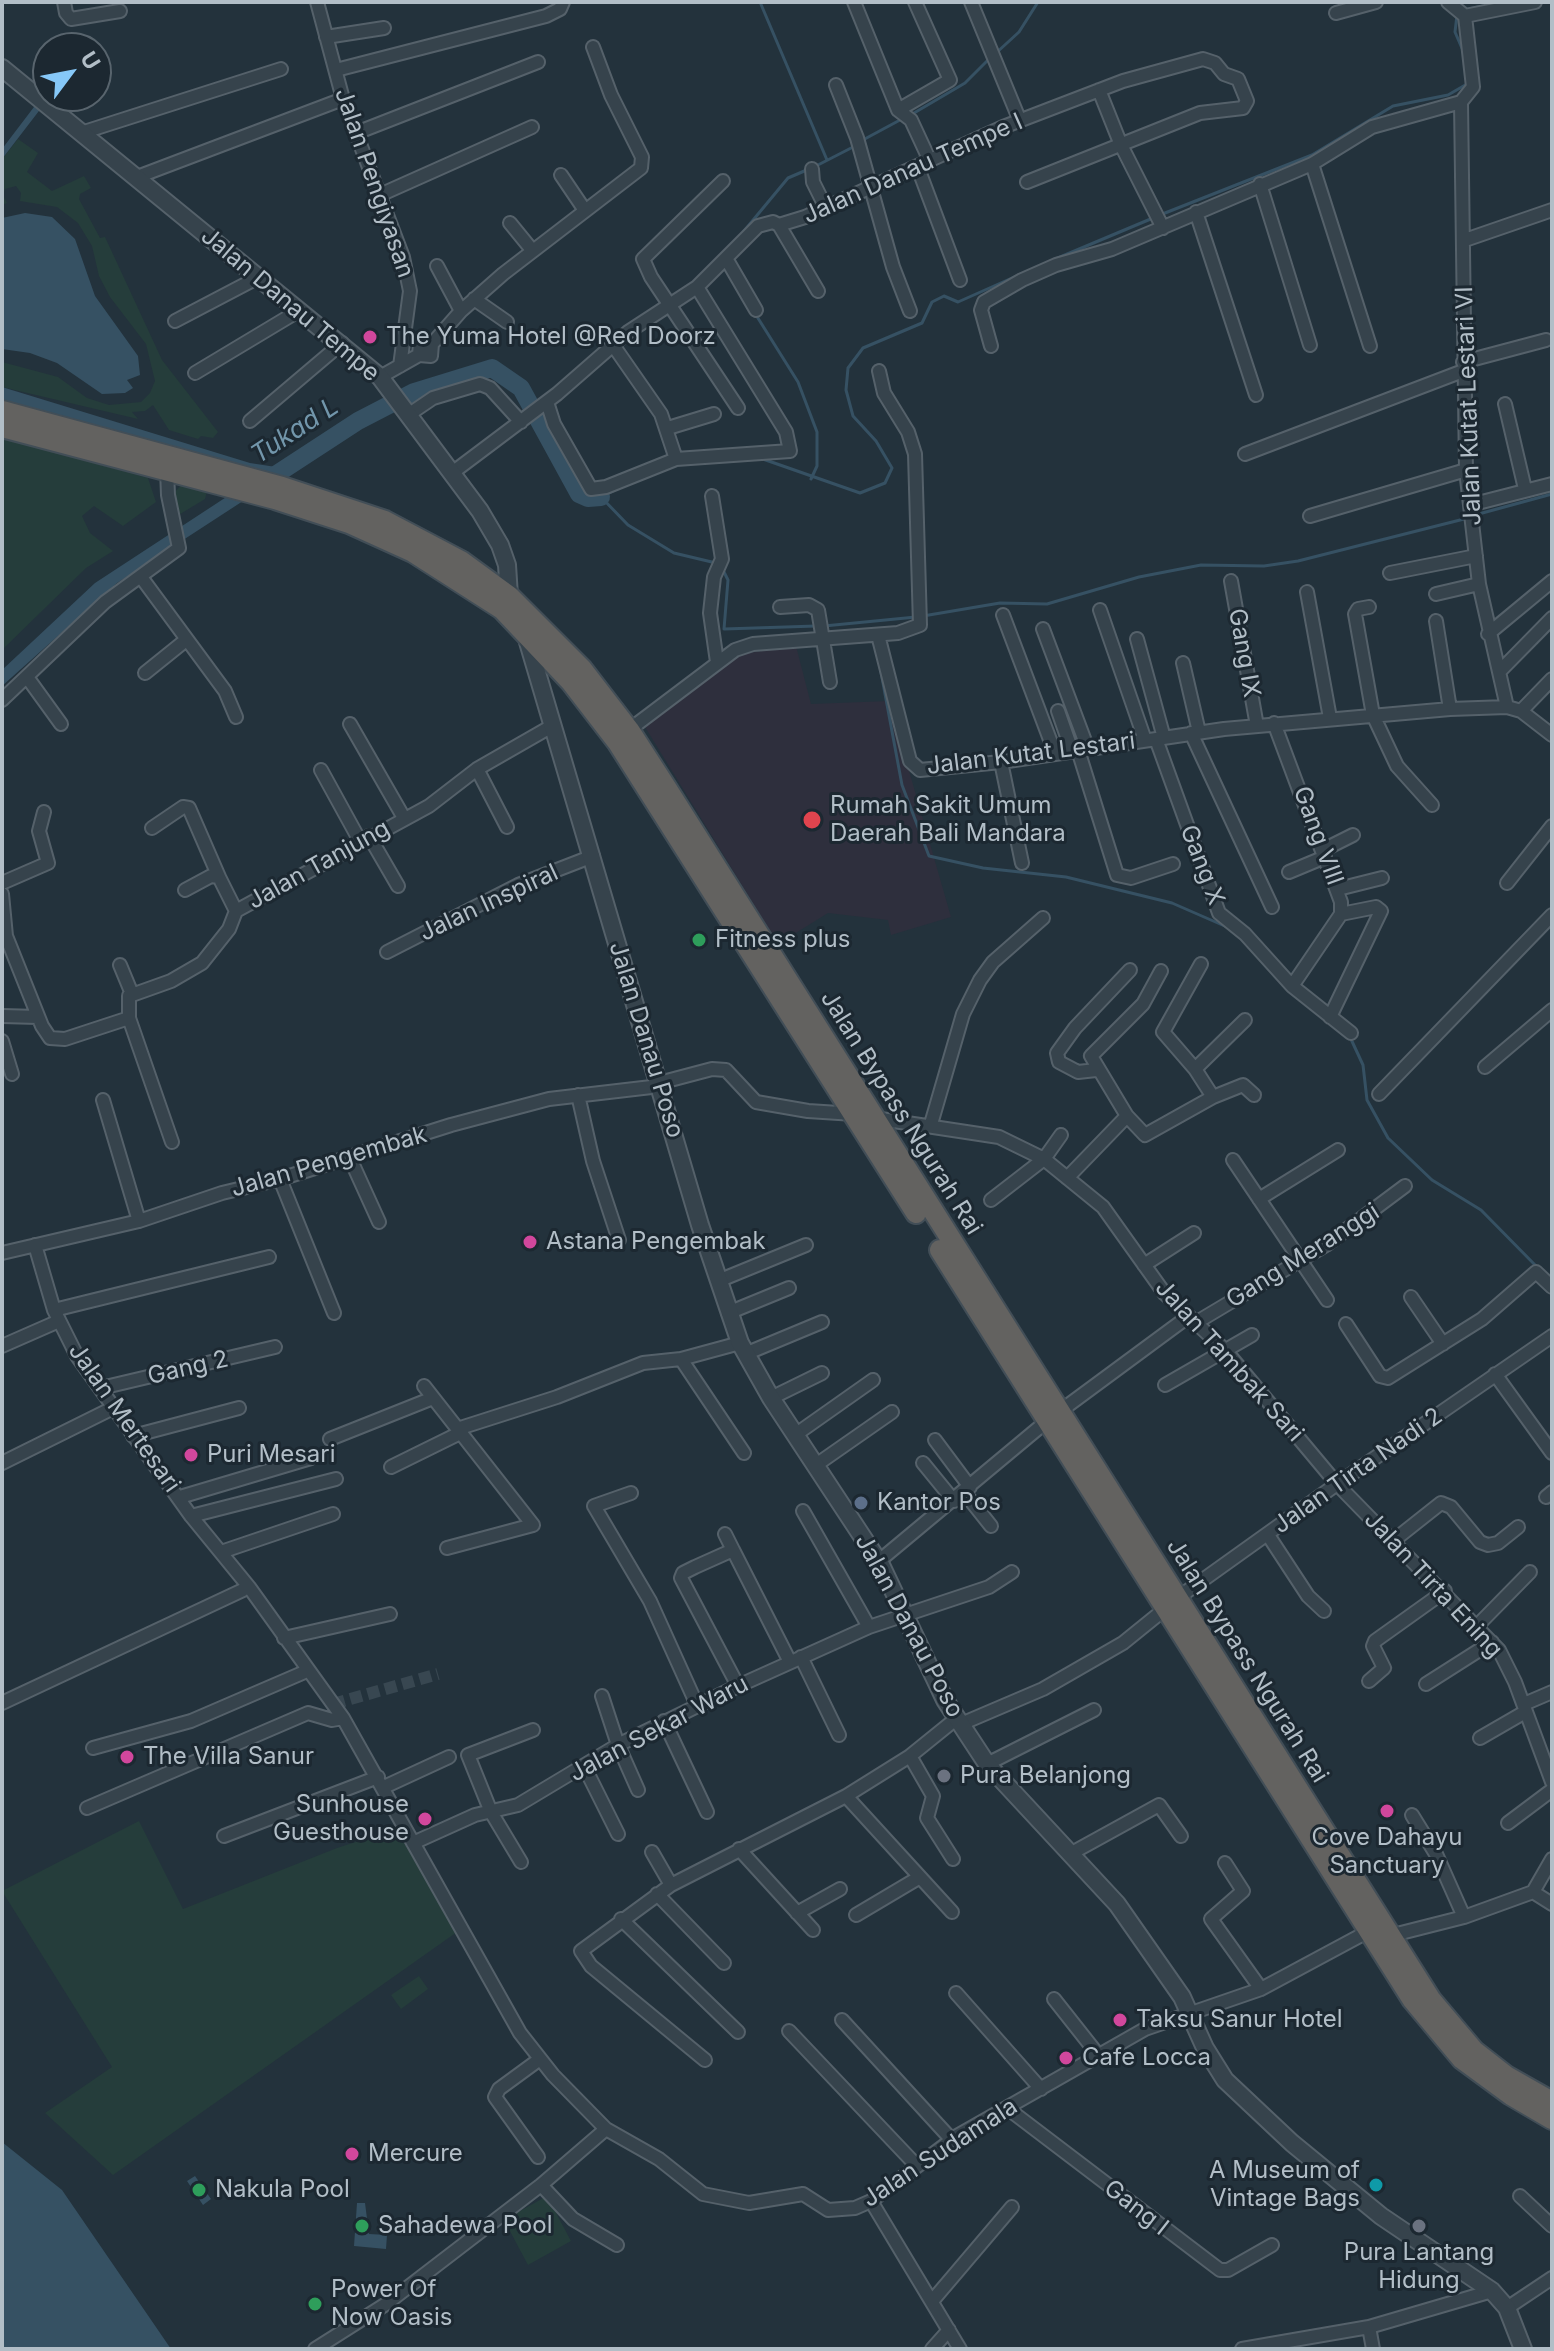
<!DOCTYPE html>
<style>
body{margin:0}
#map{position:relative;width:1554px;height:2351px;overflow:hidden;background:#23323c;font-family:Inter,sans-serif}
canvas{display:block}
.frame{position:absolute;inset:0;border:4px solid #b2bec7;pointer-events:none}
.north{position:absolute;left:32px;top:32px;width:80px;height:80px;box-sizing:border-box;background:#1c2831;border:2px solid #58646d;border-radius:50%;rotate:58deg;font-size:22px;font-weight:700;line-height:32px;text-align:center;color:#b2bec7}
.north::after{content:'';display:block;margin:auto;width:28px;height:36px;background:#86c8f8;clip-path:polygon(50% 0,100% 100%,50% 72%,0 100%)}
</style>
<div id="map">
<canvas width="1554" height="2351"></canvas>
<div class="frame"></div>
<div class="north">U</div>
</div>
<script>
const c = document.querySelector('canvas').getContext('2d');
c.lineJoin = 'round';
function fillPath(path, color) { c.fillStyle = color; c.fill(path, 'evenodd'); }
const toPath = rows => new Path2D(rows.map(r => 'M' + r).join(''));
function trace(path, color, width, dash) { c.strokeStyle = color; c.lineWidth = width; c.lineCap = dash ? 'butt' : 'round'; c.setLineDash(dash || []); c.stroke(path); }
function label(font, color, halo, rows, align = 'center') {
  c.font = font + ' Inter,sans-serif'; c.lineWidth = 6; c.setLineDash([]); c.textBaseline = 'middle'; c.strokeStyle = halo; c.fillStyle = color; for (const [text, x, y, turn = 0] of rows) {
    c.save(); c.translate(x, y); c.rotate((+turn || 0) * Math.PI / 180); c.textAlign = isNaN(turn) ? turn : align; if (halo) c.strokeText(text, 0, 0); c.fillText(text, 0, 0); c.restore();
  }
}
const medical = toPath([
 [796,646,811,704,889,701,951,917,891,935,888,920,828,913,778,944,645,727,740,654]
]);
const green = toPath([
 [18,139,38,153,27,172,52,191,84,176,91,188,80,194,79,199,100,238,105,237,162,360,218,432,213,438,201,436,198,439,169,430,153,405,145,411,132,412,138,419,2,387,2,362,58,377,87,398,109,405,141,402,150,393,155,381,146,344,110,297,99,276,92,246,78,223,57,207,20,201,21,193,16,186,5,189,3,195,7,203,2,205,2,159],
 [2,437,148,478,156,502,123,526,94,506,82,516,90,533,113,551,86,568,2,650],
 [183,483,207,491,205,499,177,516,174,493],
 [139,1821,183,1909,337,1848,396,1829,457,1932,113,2175,45,2113,112,2067,2,1891],
 [419,1976,428,1989,401,2009,391,1995],
 [547,2196,571,2241,528,2265,504,2220]
]);
const water = toPath([
 [37,103,42,107,2,159,2,149],
 [25,213,52,217,75,239,95,296,138,356,140,375,127,380,133,388,125,393,102,394,57,363,30,353,2,349,2,218],
 [2,387,250,463,276,467,283,475,117,583,2,686,2,670,95,583,263,473,2,402],
 [2,2142,62,2190,171,2349,2,2349],
 [195,2176,211,2199,203,2205,187,2181],
 [357,2203,365,2203,369,2234,387,2235,386,2249,354,2246]
]);
const stream = toPath([
 [760,2,827,160],
 [1463,10,1483,6],
 [1457,15,1455,32,1464,53],
 [995,54,1019,32,1038,2],
 [914,113,965,83,989,59],
 [861,141,900,120],
 [816,166,855,146],
 [1160,215,1312,155,1393,106,1448,95,1467,84],
 [744,231,788,178,809,169],
 [1053,260,1153,218],
 [756,315,798,382,817,432,817,466,811,479],
 [760,458,860,493,885,483,892,468,876,441,853,416,846,390,848,368,863,348,922,323,932,302,944,296,958,302,1021,274],
 [619,488,601,497,628,525,674,553,716,563],
 [1475,515,1552,494],
 [722,568,728,580,724,629,816,626],
 [923,616,1000,603,1047,604,1139,577,1201,565,1264,566,1298,561,1468,518],
 [824,626,916,617],
 [880,667,902,785,929,856,983,868,1066,877,1172,903,1227,927],
 [1266,965,1284,986],
 [1350,1037,1363,1065,1367,1100,1388,1138,1432,1180,1481,1210,1537,1267]
]);
const river = toPath([
 [263,483,358,421,414,392,492,368,521,388,579,494,588,498,601,497]
]);
const minorTunnel = toPath([
 [333,1704,438,1674]
]);
const minor = toPath([
 [64,2,66,13,71,19,120,11],
 [317,2,343,99,403,257,410,291,400,366],
 [854,2,898,110],
 [915,2,950,80,898,110,911,120,930,161],
 [971,2,1020,121],
 [1448,2,1465,16],
 [1336,13,1376,2],
 [326,37,384,28],
 [336,70,546,16,560,9,563,2],
 [836,85,857,138,893,267,910,311],
 [1099,90,1121,145,1163,228],
 [1461,102,1466,470,1479,584,1507,707],
 [84,132,281,69],
 [356,133,538,62],
 [1312,164,1370,346],
 [918,168,960,280],
 [812,169,813,182,825,206],
 [561,175,584,209],
 [137,177,343,99],
 [723,181,643,259,651,277,738,408],
 [1260,184,1310,345],
 [382,194,532,127],
 [1196,212,1256,395],
 [510,223,532,250],
 [779,225,818,291],
 [1465,240,1552,210],
 [727,260,756,310],
 [437,266,461,311],
 [474,299,507,322],
 [175,321,259,277],
 [432,344,461,311,503,274,641,168,642,157,611,95,593,47],
 [613,345,661,414,676,459],
 [991,346,981,310,984,302,1022,280,1056,265,1112,249,1312,164,1372,127,1461,102,1473,87,1465,16,1535,2],
 [1463,362,1546,340],
 [195,373,300,310],
 [380,377,419,355,431,356,432,344,420,343,419,355],
 [547,402,554,424,591,489,606,487,676,459,790,451,786,432,697,287],
 [1505,404,1525,489],
 [408,415,433,398,480,384,490,388,521,422],
 [250,421,342,343],
 [668,428,714,414],
 [1245,454,1463,371],
 [452,473,557,394,628,332,697,287,758,226,773,222,779,225,805,217,1003,127,1123,81,1203,59,1215,63,1224,74,1238,79,1247,101,1243,108,1200,113,1027,182],
 [712,496,722,559,714,577,710,613,717,662],
 [1470,505,1552,484],
 [1310,516,1466,470],
 [1390,573,1476,556],
 [141,577,225,691,236,717],
 [1231,581,1257,726],
 [1307,592,1330,718],
 [1436,594,1479,584],
 [780,607,809,605,818,610,830,682],
 [1369,607,1358,609,1355,614,1373,715,1397,766,1432,805],
 [1100,610,1145,740],
 [1003,615,1055,753],
 [1436,621,1450,709],
 [1043,629,1088,749],
 [1488,634,1552,581],
 [878,635,910,761,920,770,1001,762,1224,729,1450,709,1507,707,1521,711,1552,735],
 [1137,639,1164,738],
 [1183,663,1199,732],
 [1499,672,1552,618],
 [145,673,186,640],
 [27,677,61,724],
 [2,700,105,602,179,548,168,495,167,470],
 [1058,711,1072,751],
 [1521,711,1552,679],
 [1274,723,1341,902,1341,914,1292,986],
 [350,724,404,818],
 [629,730,735,650,753,644,898,633,920,625,915,454,908,432,884,393,879,371],
 [1191,733,1272,907],
 [1156,739,1219,913,1245,934,1292,986,1351,1033],
 [1078,750,1117,875,1131,878,1173,864],
 [1001,762,1022,863],
 [477,769,507,827],
 [321,770,360,841],
 [152,828,183,807,189,808,219,877],
 [369,836,398,886],
 [1323,850,1353,835],
 [1289,872,1325,857],
 [2,883,48,863,39,831,44,812],
 [1507,883,1552,826],
 [1338,889,1382,878],
 [185,890,211,876,219,877,236,911],
 [2,894,6,936,42,1026,50,1038,65,1039,129,1018],
 [387,952,518,885,593,856],
 [120,965,132,994],
 [1161,971,1143,1004,1091,1056,1127,1116,1145,1135,1213,1097,1195,1069,1163,1032,1201,964],
 [2,1016,38,1017],
 [1330,1017,1381,911,1376,907,1341,914],
 [2,1041,12,1074],
 [1485,1067,1552,1010],
 [1195,1069,1245,1020],
 [1096,1070,1078,1072,1059,1062,1057,1053,1075,1028,1130,970],
 [659,1083,712,1069,726,1070,756,1102,808,1111,854,1114],
 [1379,1094,1552,915],
 [578,1095,593,1161,619,1240],
 [1213,1097,1243,1085,1254,1095],
 [103,1100,139,1221],
 [874,1118,999,1137,1044,1159,1103,1207,1165,1294,1225,1350,1337,1484,1499,1650,1515,1682,1552,1782],
 [931,1124,963,1014,980,980,993,962,1043,918],
 [172,1142,129,1018,129,996,171,981,202,963,229,929,236,911,429,806,477,769,552,726],
 [349,1156,379,1222],
 [1233,1160,1327,1300],
 [1067,1178,1127,1116],
 [280,1179,334,1313],
 [1259,1199,1338,1150],
 [991,1200,1044,1159,1061,1135],
 [35,1245,54,1310,77,1356,191,1516,249,1587,343,1718,520,2033,553,2075,606,2129,659,2159,703,2194,749,2203,803,2194,828,2210,855,2208,871,2201,957,2136,1145,2029,1261,1989,1369,1931],
 [2,1253,139,1221,222,1193,280,1179,451,1125,549,1099,660,1086],
 [1144,1265,1194,1233],
 [718,1281,806,1245],
 [1411,1297,1443,1344],
 [54,1310,269,1257],
 [728,1313,789,1288],
 [1197,1322,1326,1245,1405,1186],
 [1346,1324,1380,1376,1388,1378,1482,1319,1536,1272,1552,1287],
 [2,1346,59,1321],
 [745,1354,822,1322],
 [681,1359,744,1453],
 [1495,1374,1552,1453],
 [1165,1385,1252,1335],
 [424,1386,533,1525,447,1548],
 [101,1388,275,1347],
 [771,1398,822,1373],
 [1059,1412,1189,1316],
 [457,1429,557,1397,643,1363,681,1359,740,1343],
 [795,1435,873,1380],
 [133,1436,239,1408],
 [330,1439,433,1398],
 [935,1440,970,1487],
 [2,1463,113,1408],
 [923,1463,954,1501],
 [816,1465,892,1412],
 [391,1467,460,1433],
 [964,1492,991,1526],
 [631,1493,594,1506,650,1601,697,1705],
 [180,1497,311,1458],
 [1546,1497,1552,1492],
 [803,1511,869,1627],
 [191,1516,336,1479],
 [725,1534,733,1550],
 [1268,1535,1308,1596,1324,1611],
 [1393,1541,1441,1503,1451,1507,1480,1542,1488,1545,1498,1543,1518,1527],
 [221,1552,333,1514],
 [879,1561,1047,1421],
 [1477,1626,1530,1572],
 [284,1638,390,1614],
 [801,1657,839,1735],
 [1369,1681,1384,1668,1373,1646,1375,1641,1445,1591],
 [1426,1684,1492,1642],
 [738,1686,681,1578,683,1573,695,1567,733,1550,790,1662],
 [602,1696,618,1745,638,1790],
 [2,1703,243,1590],
 [1524,1704,1552,1692],
 [664,1721,707,1812],
 [961,1724,1043,1689,1123,1643,1186,1592,1337,1484,1552,1336],
 [1480,1738,1525,1712],
 [93,1748,191,1721,307,1671],
 [910,1756,933,1796,927,1818,953,1859],
 [987,1764,1094,1710],
 [584,1766,618,1834],
 [384,1787,449,1757],
 [846,1796,952,1912],
 [87,1808,308,1713,332,1720,343,1718],
 [1412,1815,1436,1854,1464,1917],
 [1508,1823,1552,1790],
 [224,1836,378,1777],
 [413,1843,475,1815,518,1805,618,1745,738,1686,869,1627,989,1587,1012,1572],
 [739,1849,813,1930],
 [652,1852,671,1885],
 [1070,1854,1159,1805,1181,1836],
 [521,1862,491,1812,468,1755,533,1730],
 [1225,1863,1243,1891,1211,1919,1261,1989],
 [1533,1892,1552,1904],
 [657,1894,724,1963],
 [797,1913,840,1889],
 [856,1915,920,1877],
 [621,1919,738,2032],
 [1389,1936,1464,1917,1533,1892,1552,1859],
 [956,1993,1041,2089],
 [1054,1999,1099,2056],
 [842,2020,951,2139],
 [789,2031,915,2164],
 [705,2060,591,1966,581,1951,671,1885,846,1796,910,1756,957,1718],
 [1007,2108,1220,2270,1228,2270,1272,2245],
 [538,2157,495,2097,499,2089,540,2059],
 [541,2185,573,2219,617,2245],
 [1520,2196,1552,2226],
 [871,2201,960,2349],
 [933,2300,1012,2207],
 [1507,2308,1552,2278],
 [1369,2327,1373,2349],
 [315,2349,386,2304,541,2185,606,2129],
 [932,2349,949,2330],
 [1242,2349,1369,2327,1492,2291]
]);
const tertiary = toPath([
 [2,68,380,377,480,511,500,545,507,565,509,596],
 [525,632,700,1225,740,1343,771,1398,881,1565,945,1700,987,1764,1117,1904,1182,1997,1205,2048,1225,2080,1292,2143,1381,2216,1492,2291,1507,2308,1523,2349]
]);
const trunk = toPath([
 [2,411,282,487,385,521,461,561,509,596,582,669,629,730,667,789,1431,2000,1474,2051,1506,2076,1552,2102],
 [2,427,275,499,349,523,413,552,502,609,571,682,618,743,916,1213],
 [940,1250,1412,1999,1462,2059,1511,2095,1552,2119]
]);
const markers = [
 [370,337,8,"#d1479c"],
 [812,820,10,"#e0444e"],
 [699,940,8,"#2e9e5b"],
 [530,1242,8,"#d1479c"],
 [191,1455,8,"#d1479c"],
 [861,1503,8,"#5c6f8a"],
 [127,1757,8,"#d1479c"],
 [944,1776,8,"#6b7280"],
 [1387,1811,8,"#d1479c"],
 [425,1819,8,"#d1479c"],
 [1120,2020,8,"#d1479c"],
 [1066,2058,8,"#d1479c"],
 [352,2154,8,"#d1479c"],
 [1376,2185,8,"#0f9aa8"],
 [199,2190,8,"#2e9e5b"],
 [362,2226,8,"#2e9e5b"],
 [1419,2226,8,"#6b7280"],
 [315,2304,8,"#2e9e5b"]
];
const streetNames = [
 ["Jalan Danau Tempe I",913,169,-24],
 ["Jalan Pengiyasan",374,183,71],
 ["Jalan Danau Tempe",290,305,40],
 ["Jalan Kutat Lestari VI",1469,406,-92],
 ["Gang IX",1244,653,80],
 ["Jalan Kutat Lestari",1031,754,-7],
 ["Gang VIII",1318,836,70],
 ["Jalan Tanjung",319,865,-29],
 ["Gang X",1202,865,69],
 ["Jalan Inspiral",489,903,-25],
 ["Jalan Danau Poso",646,1040,73],
 ["Jalan Bypass Ngurah Rai",901,1113,58],
 ["Jalan Pengembak",329,1162,-16],
 ["Gang Meranggi",1303,1256,-32],
 ["Jalan Tambak Sari",1229,1361,48],
 ["Gang 2",188,1368,-13],
 ["Jalan Mertesari",124,1418,55],
 ["Jalan Tirta Nadi 2",1358,1471,-35],
 ["Jalan Tirta Ening",1433,1585,47],
 ["Jalan Danau Poso",909,1626,62],
 ["Jalan Bypass Ngurah Rai",1247,1661,58],
 ["Jalan Sekar Waru",659,1729,-28],
 ["Jalan Sudamala",940,2153,-33],
 ["Gang I",1136,2208,38]
];
const poiNames = [
 ["The Yuma Hotel @Red Doorz",386,337],
 ["Rumah Sakit Umum",830,806],
 ["Daerah Bali Mandara",830,834],
 ["Fitness plus",715,940],
 ["Astana Pengembak",546,1242],
 ["Puri Mesari",207,1455],
 ["Kantor Pos",877,1503],
 ["The Villa Sanur",143,1757],
 ["Pura Belanjong",960,1776],
 ["Sunhouse",409,1805,"right"],
 ["Guesthouse",409,1833,"right"],
 ["Cove Dahayu",1387,1838,"center"],
 ["Sanctuary",1387,1866,"center"],
 ["Taksu Sanur Hotel",1136,2020],
 ["Cafe Locca",1082,2058],
 ["Mercure",368,2154],
 ["A Museum of",1360,2171,"right"],
 ["Vintage Bags",1360,2199,"right"],
 ["Nakula Pool",215,2190],
 ["Sahadewa Pool",378,2226],
 ["Pura Lantang",1419,2253,"center"],
 ["Hidung",1419,2281,"center"],
 ["Power Of",331,2290],
 ["Now Oasis",331,2318]
];
const waterNames = [
 ["Tukad L",295,431,-33]
];
fillPath(medical, '#2e2f3d');
fillPath(green, '#253d3b');
fillPath(water, '#365163');
trace(stream, '#365163', 3);
trace(river, '#365163', 18);
trace(minorTunnel, '#384751', 12, [12, 6]);
trace(minor, '#55616a', 16);
trace(tertiary, '#55616a', 20);
trace(trunk, '#424e57', 24);
trace(minor, '#36434c', 12);
trace(tertiary, '#36434c', 16);
trace(trunk, '#636260', 20);
for (const [x, y, r, color] of markers) { const dot = new Path2D(); dot.arc(x, y, r, 0, 2 * Math.PI); c.fillStyle = color; c.fill(dot); trace(dot, '#1c2831', 3); }
label('24px', '#b2bec7', '#1c2831', streetNames);
label('24px', '#b2bec7', '#1c2831', poiNames, 'left');
label('italic 26px', '#7296ab', '#1c2831', waterNames);
</script>
